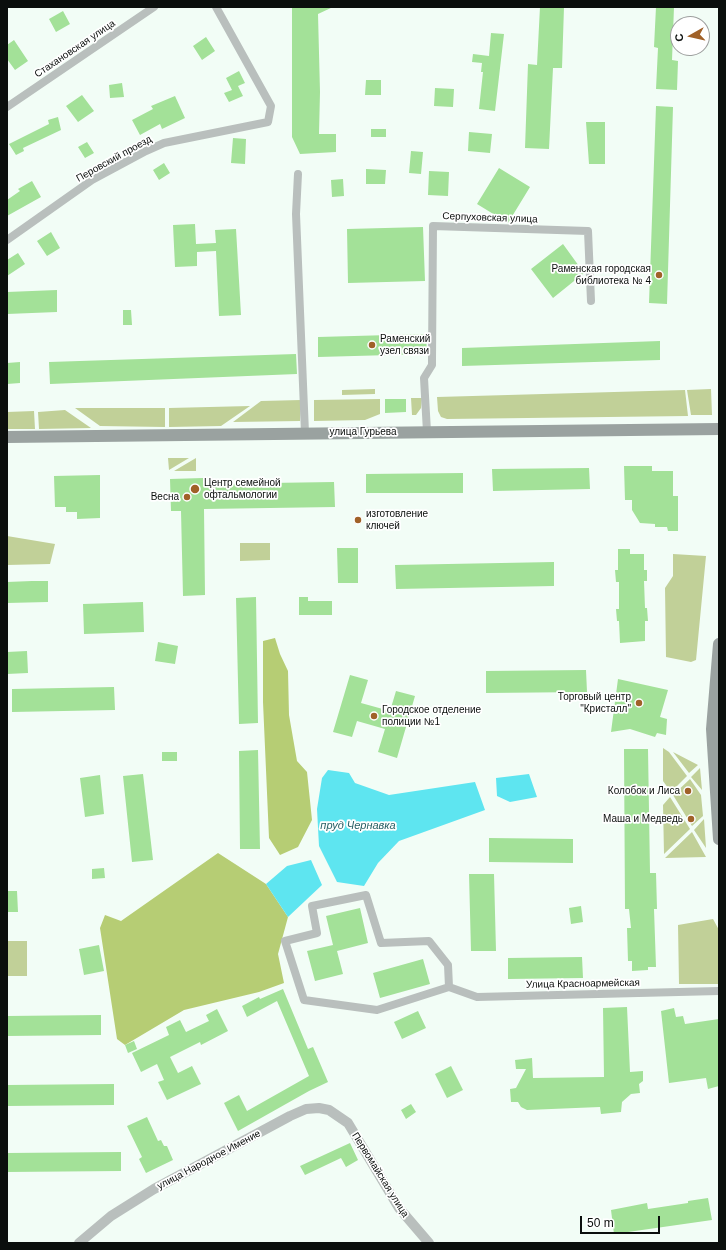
<!DOCTYPE html>
<meta charset="utf-8">
<style>
body{margin:0}
#map{position:relative;width:726px;height:1250px;overflow:hidden;background:#f2fdf6;font-family:Arial,sans-serif}
canvas{display:block}
.frame{position:absolute;inset:0;border:8px solid #0b0f0d;pointer-events:none}
.north{position:absolute;left:670px;top:16px;width:40px;height:40px;box-sizing:border-box;background:#fff;border:1px solid #9d9f9e;border-radius:50%;rotate:262deg;font-size:11px;font-weight:700;line-height:16px;text-align:center;color:#0b0f0d}
.north::after{content:'';display:block;margin:auto;width:14px;height:18px;background:#a06128;clip-path:polygon(50% 0,100% 100%,50% 72%,0 100%)}
.scale{position:absolute;left:580px;top:1216px;width:80px;height:18px;box-sizing:border-box;border:2px solid #0b0f0d;border-top:0;padding-left:5px;font-size:12px;line-height:14px;white-space:nowrap;color:#0b0f0d;-webkit-text-stroke:3px #fff;paint-order:stroke}
</style>
<div id="map">
<canvas width="726" height="1250"></canvas>
<div class="frame"></div>
<div class="north">С</div>
<div class="scale">50 m</div>
</div>
<script>
const c = document.querySelector('canvas').getContext('2d');
c.lineJoin = 'round';
function fillPath(path, color) { c.fillStyle = color; c.fill(path, 'evenodd'); }
const toPath = rows => new Path2D(rows.map(r => 'M' + r).join(''));
function trace(path, color, width, dash) { c.strokeStyle = color; c.lineWidth = width; c.lineCap = dash ? 'butt' : 'round'; c.setLineDash(dash || []); c.stroke(path); }
function label(font, color, halo, rows, align = 'center') {
  c.font = font + ' Arial,sans-serif'; c.lineWidth = 3.5; c.setLineDash([]); c.textBaseline = 'middle'; c.strokeStyle = halo; c.fillStyle = color; for (const [text, x, y, turn = 0] of rows) {
    c.save(); c.translate(x, y); c.rotate((+turn || 0) * Math.PI / 180); c.textAlign = isNaN(turn) ? turn : align; if (halo) c.strokeText(text, 0, 0); c.fillText(text, 0, 0); c.restore();
  }
}
const green = toPath([
 [375,389,375,394,342,395,342,390],
 [711,389,712,415,691,415,687,390],
 [685,390,688,416,447,419,441,417,438,411,437,397],
 [411,398,422,398,421,408,416,415,412,415],
 [380,399,380,414,365,420,314,421,314,400],
 [301,400,300,421,233,422,261,401],
 [250,406,221,426,169,427,169,408],
 [75,408,165,408,165,427,100,426],
 [65,410,91,428,39,429,38,412],
 [34,411,35,429,7,429,7,412],
 [168,458,189,458,169,470],
 [196,458,196,471,174,471],
 [7,536,55,544,50,564,7,565],
 [240,543,270,543,270,560,240,561],
 [673,554,706,556,696,660,691,662,666,657,665,588,673,576],
 [663,748,669,752,687,776,671,792,663,781],
 [673,752,698,765,689,773],
 [700,768,702,790,691,777],
 [690,779,701,795,703,816,692,826,673,795],
 [670,797,690,829,664,854,663,805],
 [704,819,706,848,694,830],
 [692,832,706,857,665,858],
 [713,919,719,930,719,984,679,984,678,925],
 [7,941,27,941,27,976,7,976]
]);
const forest = toPath([
 [275,638,280,654,288,671,289,715,297,761,307,772,312,820,298,847,280,855,269,838,263,702,263,641],
 [218,853,266,884,288,917,278,954,284,983,259,992,184,1010,125,1045,117,1039,100,928,105,915,121,921]
]);
const water = toPath([
 [328,770,349,773,355,783,389,795,475,782,485,810,399,841,378,863,364,886,337,882,319,846,317,809,322,778],
 [529,774,537,797,510,802,497,796,496,778],
 [311,860,322,885,288,917,266,884,287,866]
]);
const building = toPath([
 [292,7,333,7,318,14,320,92,319,134,336,134,336,152,300,154,292,137],
 [540,7,564,7,562,68,553,68,549,149,525,148,528,64,537,65],
 [656,7,674,7,672,60,678,61,677,90,656,89,658,48,654,47],
 [63,11,70,24,56,32,49,19],
 [491,33,504,34,495,111,479,109,483,72,481,72,482,63,472,62,473,54,489,56],
 [206,37,215,51,202,60,193,46],
 [14,40,28,61,15,70,7,59,7,45],
 [239,71,245,83,238,86,243,96,229,102,224,93,232,90,226,78],
 [366,80,381,80,381,95,365,95],
 [122,83,124,97,110,98,109,85],
 [435,88,454,89,453,107,434,106],
 [82,95,94,111,78,122,66,106],
 [175,96,185,118,162,129,160,124,140,135,132,120,153,109,151,106],
 [656,106,673,107,667,304,649,303],
 [58,117,61,130,23,148,24,151,16,155,9,144,49,124,48,120],
 [586,122,605,122,605,164,589,164],
 [371,129,386,129,386,137,371,137],
 [469,132,492,134,490,153,468,151],
 [233,138,246,139,245,164,231,163],
 [87,142,94,153,85,158,78,147],
 [411,151,423,152,421,174,409,173],
 [164,163,170,173,159,180,153,170],
 [499,168,530,187,508,223,477,204],
 [366,169,386,170,385,184,366,184],
 [429,171,449,172,448,196,428,195],
 [343,179,344,196,332,197,331,180],
 [32,181,41,197,7,216,7,200,20,191,18,189],
 [195,224,196,244,216,243,215,230,236,229,241,315,219,316,216,251,197,252,197,266,175,267,173,225],
 [423,227,425,281,348,283,347,229],
 [51,232,60,248,47,256,37,241],
 [563,244,584,273,553,298,531,269],
 [18,253,25,264,7,276,7,260],
 [57,290,57,312,7,314,7,292],
 [123,310,131,310,132,325,123,325],
 [426,334,427,354,318,357,318,337],
 [660,341,660,360,462,366,462,348],
 [296,354,297,374,50,384,49,362],
 [20,362,20,383,7,384,7,363],
 [385,399,406,399,406,412,385,413],
 [624,466,652,466,652,471,673,471,673,496,678,496,678,531,668,531,667,527,655,527,655,524,640,523,632,510,632,500,625,500],
 [589,468,590,489,493,491,492,469],
 [463,473,463,493,366,493,366,474],
 [100,475,100,518,77,519,77,512,66,512,66,507,55,507,54,476],
 [203,478,203,484,334,482,335,507,204,509,205,595,183,596,181,511,171,511,170,479],
 [337,548,358,548,358,583,338,583],
 [618,549,630,549,630,554,644,554,644,570,647,570,647,581,644,581,645,608,647,608,648,621,645,621,645,641,620,643,619,621,617,621,616,609,619,609,619,582,616,582,615,570,618,570],
 [554,562,554,586,396,589,395,565],
 [32,581,48,581,48,602,7,603,7,582],
 [256,597,258,723,239,724,236,598],
 [299,597,308,597,308,601,332,601,332,615,299,615],
 [143,602,144,632,84,634,83,604],
 [158,642,178,646,175,664,155,661],
 [27,651,28,673,7,674,7,652],
 [586,670,587,692,486,693,486,671],
 [350,675,368,680,361,703,390,711,396,691,415,696,397,758,378,752,385,729,357,721,352,737,333,732],
 [618,679,668,690,660,717,667,719,666,735,657,733,655,737,630,729,611,732],
 [114,687,115,710,12,712,12,689],
 [624,749,648,749,650,873,656,873,657,909,654,909,656,967,648,967,648,970,632,971,632,961,628,961,627,928,631,928,629,909,625,909],
 [258,750,260,849,240,849,239,751],
 [162,752,177,752,177,761,162,761],
 [143,774,153,860,132,862,123,776],
 [100,775,104,814,85,817,80,778],
 [489,838,573,839,573,863,489,862],
 [104,868,105,878,92,879,92,869],
 [469,874,494,874,496,951,471,951],
 [7,891,17,891,18,912,7,912],
 [581,906,583,922,571,924,569,908],
 [360,908,368,943,337,951,343,974,315,981,307,951,333,945,326,916],
 [99,945,104,971,84,975,79,949],
 [582,957,583,978,508,979,508,958],
 [423,959,430,984,380,998,373,973],
 [283,989,308,1049,313,1047,328,1082,309,1091,238,1131,224,1103,239,1095,247,1111,309,1076,277,1001,247,1017,242,1006,259,997,260,999],
 [627,1007,630,1072,643,1071,643,1081,639,1084,640,1093,631,1094,622,1102,621,1112,601,1114,600,1107,527,1110,521,1107,518,1102,511,1102,510,1089,516,1088,526,1069,516,1069,515,1060,532,1058,533,1078,604,1077,603,1008],
 [674,1008,676,1017,683,1016,685,1024,719,1019,719,1086,708,1089,706,1078,669,1083,661,1011],
 [217,1009,228,1031,201,1045,200,1042,170,1057,178,1073,192,1066,201,1084,167,1100,158,1082,164,1080,157,1064,141,1072,132,1053,169,1035,166,1027,180,1020,186,1032,209,1021,206,1015],
 [418,1011,426,1028,402,1039,394,1022],
 [101,1015,101,1035,7,1036,7,1016],
 [134,1041,137,1049,128,1053,125,1045],
 [451,1066,463,1090,447,1098,435,1074],
 [114,1084,114,1105,7,1106,7,1085],
 [411,1104,416,1112,406,1119,401,1110],
 [147,1117,158,1141,161,1140,164,1146,167,1146,173,1160,146,1173,139,1159,142,1157,127,1126],
 [350,1143,358,1160,346,1167,341,1158,305,1175,300,1166],
 [121,1152,121,1171,7,1172,7,1153],
 [708,1198,712,1220,614,1234,611,1210,647,1203,648,1209,688,1203,688,1201]
]);
const minor = toPath([
 [7,107,154,7],
 [298,174,296,214,305,433],
 [7,240,92,180,146,151,164,143,268,122,271,106,216,7],
 [427,432,424,378,432,365,432,359,433,226,588,231,591,301],
 [449,987,448,965,429,941,381,943,366,895,312,906,317,933,285,941,304,1000,377,1010,449,987,477,997,719,991]
]);
const tertiary = toPath([
 [79,1243,111,1216,154,1189,290,1116,306,1109,319,1108,329,1110,348,1123,399,1208,429,1243]
]);
const secondary = toPath([
 [7,437,719,429],
 [719,644,712,729,719,839]
]);
const markers = [
 [659,275,4,"#a06128"],
 [372,345,4,"#a06128"],
 [195,489,5,"#a06128"],
 [187,497,4,"#a06128"],
 [358,520,4,"#a06128"],
 [639,703,4,"#a06128"],
 [374,716,4,"#a06128"],
 [688,791,4,"#a06128"],
 [691,819,4,"#a06128"]
];
const streetNames = [
 ["Стахановская улица",75,49,-34],
 ["Перовский проезд",114,159,-29],
 ["Серпуховская улица",490,218,2],
 ["улица Гурьева",363,432],
 ["Улица Красноармейская",583,984,-1],
 ["улица Народное Имение",209,1160,-28],
 ["Первомайская улица",380,1175,58]
];
const poiNames = [
 ["Раменская городская",651,269],
 ["библиотека № 4",651,281],
 ["Раменский",380,339,"left"],
 ["узел связи",380,351,"left"],
 ["Центр семейной",204,483,"left"],
 ["офтальмологии",204,495,"left"],
 ["Весна",179,497],
 ["изготовление",366,514,"left"],
 ["ключей",366,526,"left"],
 ["Торговый центр",631,697],
 ["\"Кристалл\"",631,709],
 ["Городское отделение",382,710,"left"],
 ["полиции №1",382,722,"left"],
 ["Колобок и Лиса",680,791],
 ["Маша и Медведь",683,819]
];
const waterNames = [
 ["пруд Чернавка",358,826]
];
fillPath(green, '#c1d098');
fillPath(forest, '#b6cd74');
fillPath(water, '#5ee5f0');
fillPath(building, '#a3e198');
trace(minor, '#b9bfbd', 8);
trace(tertiary, '#b9bfbd', 10);
trace(secondary, '#9aa2a0', 12);
for (const [x, y, r, color] of markers) { const dot = new Path2D(); dot.arc(x, y, r, 0, 2 * Math.PI); c.fillStyle = color; c.fill(dot); trace(dot, '#fff', 1.5); }
label('10px', '#0b0f0d', '#fff', streetNames);
label('10px', '#0b0f0d', '#fff', poiNames, 'right');
label('italic 11px', '#286065', '#fff', waterNames);
</script>
